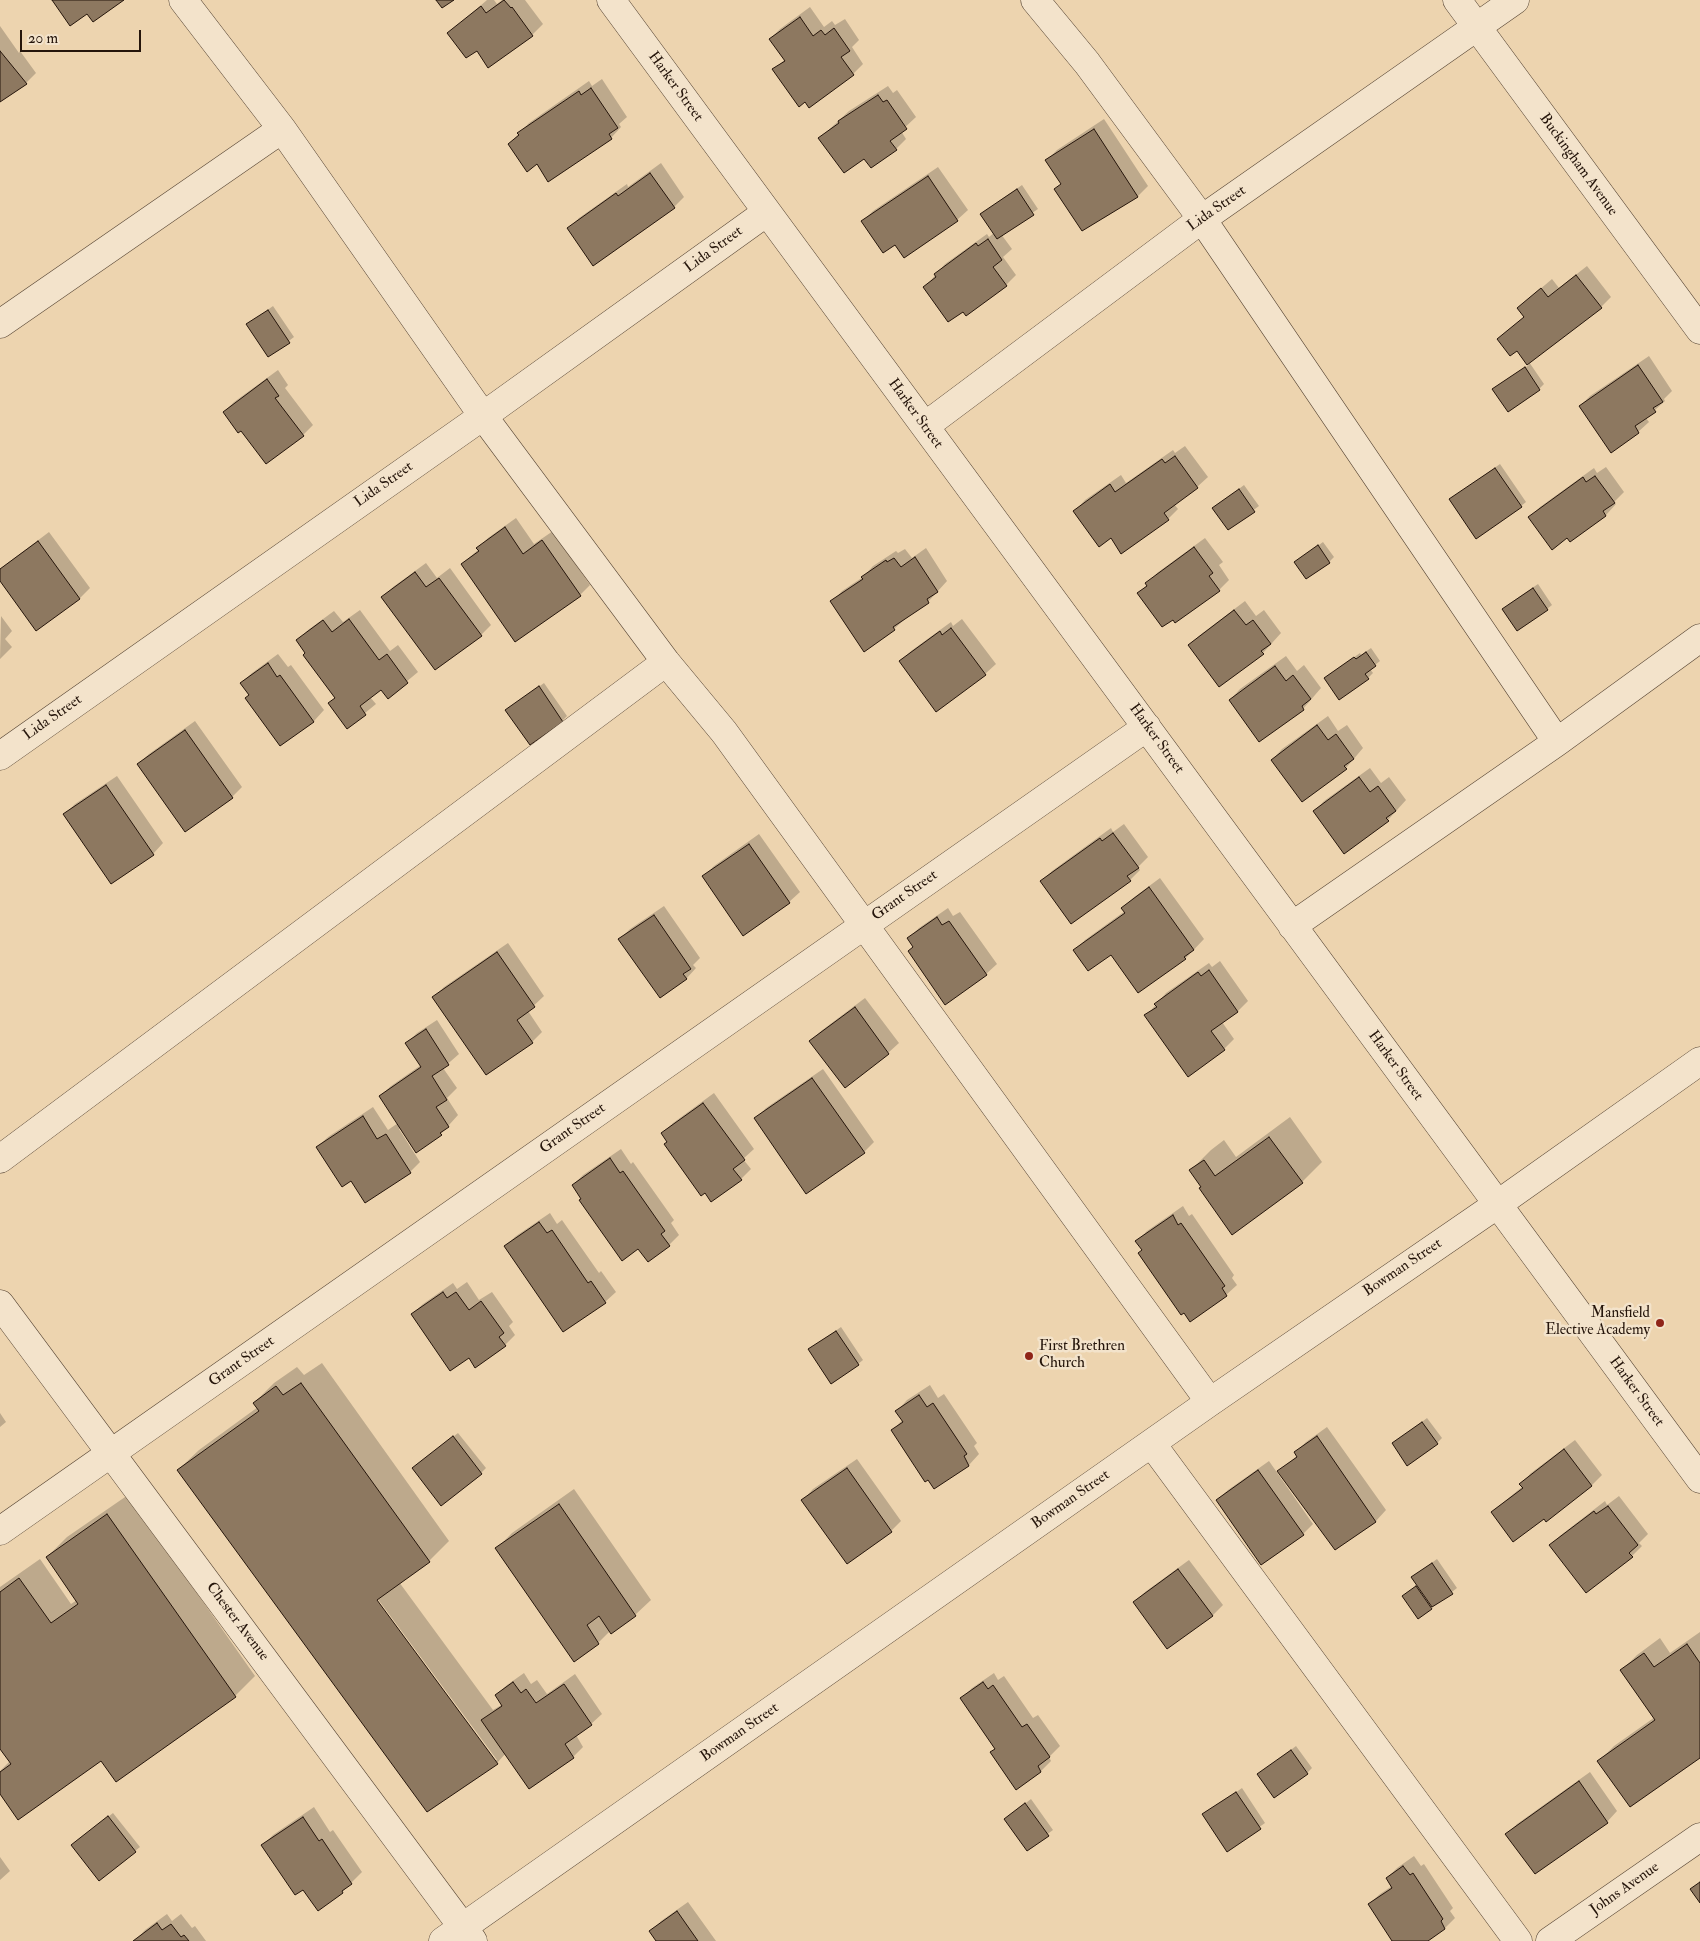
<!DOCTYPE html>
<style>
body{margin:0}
#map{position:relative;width:1700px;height:1941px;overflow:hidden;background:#edd4af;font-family:"IM FELL Double Pica",serif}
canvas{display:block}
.scale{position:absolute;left:20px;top:30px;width:121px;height:22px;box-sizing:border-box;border:2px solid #25150b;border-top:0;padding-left:6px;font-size:15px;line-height:18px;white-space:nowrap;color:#25150b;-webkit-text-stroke:4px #f3e3cb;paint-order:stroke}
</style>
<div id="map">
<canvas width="1700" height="1941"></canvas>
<div class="scale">20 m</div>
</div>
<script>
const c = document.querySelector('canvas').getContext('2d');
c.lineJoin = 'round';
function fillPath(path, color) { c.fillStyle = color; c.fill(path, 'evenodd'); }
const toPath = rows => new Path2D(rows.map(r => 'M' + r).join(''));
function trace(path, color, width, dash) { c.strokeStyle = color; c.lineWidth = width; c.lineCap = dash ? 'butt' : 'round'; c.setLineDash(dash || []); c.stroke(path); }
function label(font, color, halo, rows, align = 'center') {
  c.font = font + ' "IM FELL Double Pica",serif'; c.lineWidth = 5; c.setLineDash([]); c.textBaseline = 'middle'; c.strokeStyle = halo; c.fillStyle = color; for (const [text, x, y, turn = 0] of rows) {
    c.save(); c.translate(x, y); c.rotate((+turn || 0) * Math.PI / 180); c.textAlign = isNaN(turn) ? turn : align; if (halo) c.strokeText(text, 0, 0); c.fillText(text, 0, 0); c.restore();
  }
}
const shadow = toPath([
 [487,0,494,0,497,4,502,0,525,0,543,24,532,35,489,66,477,49,449,33],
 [810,7,824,27,832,21,835,25,845,19,859,40,852,47,863,64,853,74,774,70,785,59,770,39,780,29],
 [0,26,19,53,20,51,36,73,26,83,0,101],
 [602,79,627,117,619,124,621,127,611,138,549,180,537,162,509,144,529,123,589,81,592,86],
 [888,86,893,93,897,90,916,117,901,131,906,139,896,149,864,157,820,138,849,111],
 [1104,119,1148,186,1138,196,1104,218,1062,183,1047,160,1057,150],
 [661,163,684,197,674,207,569,228,579,218,627,184,628,187],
 [938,167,968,210,957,220,904,256,895,244,863,221,873,211],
 [1022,185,1038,209,1001,234,1012,249,1003,257,1016,275,1006,285,963,310,925,287,945,264,987,234,989,237,994,233,981,214],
 [1587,266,1611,297,1601,307,1529,362,1544,384,1539,389,1493,390,1529,365,1517,350,1498,339,1525,316,1518,308,1552,279,1559,288],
 [273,306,294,337,269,356,248,324],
 [1649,356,1672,391,1664,399,1665,401,1646,418,1649,422,1638,432,1580,406,1590,396],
 [278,370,288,385,285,388,313,425,303,435,241,429,224,412,234,402],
 [1185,446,1208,477,1197,487,1174,504,1178,509,1168,519,1111,536,1075,511,1085,500,1121,475,1126,483,1173,450,1175,453],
 [1500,464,1526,502,1521,506,1451,499],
 [1606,467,1624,492,1614,502,1616,504,1606,515,1570,540,1568,537,1530,517,1540,507,1594,468,1597,473],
 [1244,485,1259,506,1228,529,1214,508],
 [516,518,534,544,553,531,590,585,580,595,462,564,479,549,478,548,488,538],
 [49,532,90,588,80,598,37,629,0,579,0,569],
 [1205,538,1223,562,1219,565,1229,580,1219,590,1139,594,1157,573],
 [1323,542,1334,557,1329,562,1296,562],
 [926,548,947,581,928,602,905,619,894,629,864,650,832,602,842,591,863,577,873,566,896,551,898,553,905,549,912,558],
 [426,563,437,578,450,568,491,625,481,635,383,597,393,587],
 [1538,584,1552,605,1547,609,1509,604],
 [1245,601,1256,616,1264,610,1281,633,1263,653,1189,645,1200,635],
 [360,610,390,651,398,645,418,672,388,697,382,689,370,697,376,704,348,727,329,703,336,697,298,640,308,630,334,611,343,622],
 [1,616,12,631,5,639,12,647,0,659],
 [962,619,996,664,985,674,901,661,911,651,951,622,953,626],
 [1371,648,1380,661,1370,669,1373,673,1368,678,1330,674,1360,653,1361,655],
 [278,654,288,667,291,665,324,710,314,721,281,744,241,683,252,673],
 [1286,656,1297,671,1304,665,1321,688,1303,709,1230,700,1240,689],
 [544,683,567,716,562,721,507,710],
 [1328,716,1338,731,1347,725,1363,748,1346,768,1272,760,1282,749],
 [195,721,242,787,232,797,138,764,149,754],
 [1370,768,1381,783,1389,777,1406,800,1388,820,1314,812,1324,801],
 [117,776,163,843,153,854,112,882,65,814,75,804],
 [1124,824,1148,857,1138,867,1140,870,1130,880,1042,881,1052,871,1111,828,1113,832],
 [759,834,800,892,789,902,743,934,704,876,714,866],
 [1160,878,1204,939,1185,959,1075,950,1085,940,1125,911,1123,908,1133,898],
 [664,906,700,958,693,965,696,968,686,979,620,939,630,929],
 [948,908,953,916,960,912,997,964,986,974,914,946,909,938,919,928],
 [508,943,544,996,528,1011,542,1032,532,1042,434,997,444,987],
 [1220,961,1248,1001,1238,1011,1222,1022,1234,1039,1224,1049,1146,1016,1166,993,1209,963,1212,967],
 [865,998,899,1043,888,1053,845,1086,811,1041,821,1031],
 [437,1020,459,1054,443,1068,457,1088,447,1098,458,1115,441,1134,401,1127,399,1129,420,1162,410,1172,351,1179,317,1147,328,1137,373,1107,388,1130,398,1123,380,1096,391,1086,421,1065,407,1043,417,1033],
 [823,1069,874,1142,864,1152,756,1118,766,1108],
 [714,1093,754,1149,743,1159,751,1169,741,1179,668,1142,663,1133,673,1123],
 [1290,1117,1322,1162,1302,1182,1202,1186,1191,1170,1211,1150,1224,1140,1236,1157],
 [621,1149,631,1164,633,1162,674,1220,671,1223,679,1235,669,1245,639,1247,582,1198,573,1185,583,1175],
 [1183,1206,1189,1216,1192,1214,1234,1275,1232,1278,1237,1285,1226,1295,1190,1320,1137,1241,1147,1231],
 [550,1213,557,1224,562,1220,599,1273,601,1271,616,1292,605,1302,564,1330,505,1246,516,1236],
 [467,1282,479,1300,492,1292,513,1322,509,1326,515,1335,505,1345,469,1356,412,1314,423,1304,453,1283,457,1289],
 [841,1327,863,1360,858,1364,810,1349],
 [322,1363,449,1541,429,1561,399,1582,493,1710,503,1704,496,1695,507,1685,524,1673,531,1684,537,1680,547,1694,575,1674,602,1714,591,1724,576,1735,583,1747,573,1757,530,1787,506,1753,497,1763,427,1810,178,1470,199,1450,258,1407,254,1403,274,1383,297,1367,304,1375],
 [374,1594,497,1760,494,1760,372,1595],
 [930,1385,938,1398,944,1394,977,1443,974,1446,979,1454,969,1465,934,1487,893,1430,903,1419,897,1411,907,1400],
 [0,1413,6,1422,0,1427],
 [1427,1418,1442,1438,1437,1443,1393,1444],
 [1327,1427,1386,1510,1376,1521,1335,1548,1279,1471,1298,1455,1296,1452,1306,1442],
 [458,1433,486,1468,481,1473,413,1468],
 [1575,1440,1602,1475,1592,1485,1546,1520,1544,1517,1492,1512,1523,1486,1521,1484,1531,1473],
 [857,1459,901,1521,891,1531,803,1500,813,1489],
 [1269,1461,1313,1524,1303,1534,1217,1500,1228,1490],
 [574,1489,651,1600,635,1615,611,1632,610,1631,598,1643,497,1548,512,1533],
 [128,1495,255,1676,235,1696,102,1760,0,1792,0,1771,10,1761,0,1746,0,1587,40,1559,71,1604,77,1600,47,1557,67,1537],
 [1619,1496,1648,1534,1639,1543,1642,1546,1632,1556,1551,1545,1561,1535,1605,1501,1607,1505],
 [1437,1559,1457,1588,1431,1608,1404,1596,1418,1584,1418,1573],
 [1189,1560,1223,1605,1212,1616,1135,1602,1145,1592],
 [1700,1632,1700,1757,1599,1761,1614,1746,1655,1717,1622,1670,1637,1655,1660,1638,1670,1653],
 [994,1673,998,1680,1004,1676,1033,1718,1038,1715,1060,1746,1049,1757,1051,1761,1041,1771,1016,1788,992,1752,996,1748,962,1698,972,1688],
 [1296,1746,1312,1768,1307,1773,1259,1774],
 [1590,1772,1617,1811,1607,1822,1507,1834,1517,1824],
 [1242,1788,1265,1823,1227,1850,1204,1815],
 [1031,1799,1053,1830,1027,1849,1005,1819],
 [314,1807,330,1832,333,1830,362,1872,342,1892,303,1888,263,1845,273,1835],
 [113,1813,140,1847,135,1851,78,1841],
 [1414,1856,1421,1866,1424,1864,1453,1908,1450,1911,1455,1918,1445,1928,1426,1941,1394,1941,1369,1904,1380,1894,1392,1886,1387,1878,1397,1868],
 [0,1857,10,1871,0,1880],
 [688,1902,716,1941,657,1941,651,1932,661,1921],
 [167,1914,172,1921,181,1914,192,1928,195,1926,206,1941,135,1941,145,1930]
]);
const building = toPath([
 [52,0,124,0,93,22,87,14,70,26,52,0],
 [436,0,454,0,442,8,436,0],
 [504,0,511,8,512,7,533,36,488,68,477,51,466,58,447,33,481,6,486,13,504,0],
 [800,17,813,36,821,30,825,35,834,28,850,51,841,57,854,75,809,108,805,102,799,107,772,69,785,61,769,39,800,17],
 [0,51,27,84,0,102,0,51],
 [591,88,618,128,609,134,612,139,548,182,537,164,527,172,508,144,519,135,517,133,579,91,581,95,591,88],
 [878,95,883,102,887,100,907,129,890,141,897,150,871,168,864,159,844,173,818,138,839,123,838,121,878,95],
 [1094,129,1138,197,1082,231,1054,189,1061,184,1045,160,1094,129],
 [650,173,675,208,593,266,567,228,616,193,618,196,650,173],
 [928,176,958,221,904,258,895,245,883,253,861,221,928,176],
 [1017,189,1034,215,997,239,980,214,1017,189],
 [988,239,1002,260,993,267,1007,286,966,316,963,312,948,322,923,287,936,277,934,274,976,243,978,246,988,239],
 [1576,275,1602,308,1527,365,1517,351,1510,356,1497,339,1524,317,1517,308,1541,288,1548,297,1576,275],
 [268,310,290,343,268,357,246,324,268,310],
 [1638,365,1663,402,1653,408,1656,412,1635,426,1639,433,1611,453,1579,406,1638,365],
 [1525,367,1540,390,1508,412,1492,389,1525,367],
 [267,379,279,396,275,398,304,436,266,464,241,431,238,433,223,412,267,379],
 [1175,456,1198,488,1164,513,1169,520,1121,554,1111,538,1099,547,1073,511,1110,484,1115,492,1162,459,1165,463,1175,456],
 [1495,468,1522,507,1476,539,1449,499,1495,468],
 [1595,476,1615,503,1603,511,1606,516,1570,542,1567,538,1552,550,1528,517,1583,477,1586,482,1595,476],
 [1239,489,1255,512,1228,530,1212,508,1239,489],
 [505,527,523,554,542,540,581,596,515,642,461,564,479,551,476,548,505,527],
 [38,541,80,599,36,631,0,581,0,569,38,541],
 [1318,545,1330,563,1306,579,1294,562,1318,545],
 [1194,547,1213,573,1209,576,1220,591,1175,623,1173,620,1162,627,1137,593,1147,586,1145,583,1194,547],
 [915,557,938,592,927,599,929,603,893,627,895,630,864,652,830,601,863,579,861,577,886,560,887,562,894,558,901,567,915,557],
 [415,572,426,587,439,578,482,636,435,670,381,597,415,572],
 [1533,588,1548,610,1517,631,1502,609,1533,588],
 [1234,610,1246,625,1253,620,1271,644,1261,651,1264,654,1219,687,1188,645,1234,610],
 [349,619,379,660,387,654,408,683,388,699,381,690,360,706,366,715,347,729,328,703,335,698,303,655,305,653,296,640,323,620,332,632,349,619],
 [951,628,986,675,936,712,899,661,940,631,942,635,951,628],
 [1366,652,1376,666,1365,674,1369,679,1339,700,1324,678,1354,657,1356,659,1366,652],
 [268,663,277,677,280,675,314,722,280,746,245,698,249,695,240,683,268,663],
 [1275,666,1286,681,1293,675,1311,699,1302,706,1304,710,1259,742,1229,700,1275,666],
 [539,686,563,722,530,745,505,710,539,686],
 [1317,725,1328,740,1336,734,1354,759,1344,766,1347,769,1302,802,1271,760,1317,725],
 [185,730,233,798,185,832,137,764,185,730],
 [1359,777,1370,792,1378,786,1396,811,1386,818,1389,821,1344,854,1313,811,1359,777],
 [106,785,154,855,111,884,63,814,106,785],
 [1113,833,1139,868,1127,876,1131,881,1071,924,1040,881,1100,838,1102,841,1113,833],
 [749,844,790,903,743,936,702,876,749,844],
 [1149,887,1194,950,1184,957,1186,959,1138,993,1111,955,1088,971,1073,950,1125,913,1121,908,1149,887],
 [654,915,691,969,683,974,687,979,660,998,618,939,654,915],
 [937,917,942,925,949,921,987,975,945,1005,908,951,913,947,907,938,937,917],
 [497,952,535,1007,517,1020,533,1043,486,1075,432,997,497,952],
 [1209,970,1238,1012,1211,1031,1225,1050,1188,1077,1144,1015,1157,1007,1154,1004,1198,972,1201,976,1209,970],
 [855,1007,889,1054,845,1088,809,1041,855,1007],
 [426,1029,449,1065,432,1076,447,1100,436,1107,449,1127,440,1133,442,1135,416,1153,379,1096,421,1067,405,1043,426,1029],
 [812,1078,865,1153,806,1194,754,1118,812,1078],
 [703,1103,745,1160,733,1169,742,1180,711,1202,705,1193,701,1196,664,1144,667,1142,661,1133,703,1103],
 [363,1116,377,1139,386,1134,411,1173,365,1203,351,1181,342,1187,316,1147,363,1116],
 [1269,1137,1303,1183,1232,1235,1199,1188,1201,1187,1189,1170,1204,1160,1215,1176,1269,1137],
 [610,1158,620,1173,623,1171,665,1231,661,1234,670,1246,648,1262,638,1249,622,1261,579,1200,581,1199,572,1185,610,1158],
 [1173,1215,1178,1225,1181,1223,1225,1286,1222,1288,1227,1296,1190,1322,1184,1313,1181,1315,1138,1253,1142,1250,1135,1241,1173,1215],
 [539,1222,547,1233,552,1230,588,1283,591,1281,606,1303,563,1332,504,1246,539,1222],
 [443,1292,447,1298,456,1292,469,1310,481,1301,504,1333,499,1337,506,1346,475,1368,469,1358,450,1371,411,1314,443,1292],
 [836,1331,859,1365,831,1384,808,1349,836,1331],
 [301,1383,430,1562,377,1600,498,1764,427,1812,177,1470,259,1411,253,1403,276,1386,283,1395,301,1383],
 [919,1395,927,1407,933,1403,967,1454,964,1456,969,1466,934,1489,928,1480,925,1482,891,1430,903,1422,895,1411,919,1395],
 [1422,1422,1438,1444,1407,1466,1392,1443,1422,1422],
 [453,1436,482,1474,441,1506,412,1468,453,1436],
 [1317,1436,1376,1522,1335,1550,1277,1471,1297,1457,1294,1452,1317,1436],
 [1564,1449,1592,1486,1546,1522,1544,1519,1513,1542,1491,1512,1523,1488,1519,1484,1564,1449],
 [847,1468,892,1532,847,1564,801,1500,847,1468],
 [1258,1470,1304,1535,1261,1565,1216,1500,1258,1470],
 [559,1504,636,1616,611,1634,599,1616,587,1625,599,1644,574,1662,495,1548,559,1504],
 [1608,1506,1638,1545,1629,1553,1633,1557,1586,1593,1549,1545,1594,1511,1596,1514,1608,1506],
 [107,1514,236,1697,116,1782,101,1761,18,1820,0,1794,0,1772,11,1764,0,1749,0,1592,19,1578,51,1623,78,1604,46,1557,107,1514],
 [1432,1563,1453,1594,1432,1607,1411,1577,1432,1563],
 [1178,1569,1213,1616,1167,1649,1133,1602,1178,1569],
 [1416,1586,1432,1609,1418,1619,1402,1596,1416,1586],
 [1687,1644,1700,1663,1700,1758,1630,1807,1597,1761,1655,1720,1620,1670,1644,1653,1654,1667,1687,1644],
 [513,1682,521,1693,526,1689,536,1703,564,1684,592,1725,565,1744,574,1758,529,1789,481,1720,502,1706,495,1695,513,1682],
 [983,1682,988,1689,993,1685,1022,1727,1027,1724,1050,1757,1038,1766,1041,1772,1016,1790,990,1752,995,1749,960,1698,983,1682],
 [1291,1750,1308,1774,1274,1798,1257,1774,1291,1750],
 [1579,1781,1608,1823,1535,1874,1505,1834,1579,1781],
 [1236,1792,1261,1829,1227,1852,1202,1814,1236,1792],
 [1025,1803,1049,1836,1027,1851,1004,1819,1025,1803],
 [108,1816,136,1852,99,1881,71,1845,108,1816],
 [303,1817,319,1841,322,1839,352,1884,342,1891,343,1893,318,1911,303,1890,295,1895,261,1845,303,1817],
 [1403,1866,1410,1875,1413,1873,1443,1919,1441,1921,1445,1929,1428,1941,1392,1941,1368,1904,1392,1888,1386,1878,1403,1866],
 [1700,1882,1700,1903,1690,1889,1700,1882],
 [677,1911,698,1941,656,1941,649,1931,677,1911],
 [157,1923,162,1930,171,1924,181,1937,184,1935,189,1941,133,1941,157,1923]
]);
const minor = toPath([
 [183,0,282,129,483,416,666,662,724,732,1210,1402],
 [611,0,1700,1479],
 [1035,0,1087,63,1202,219,1557,742],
 [1457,0,1700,330],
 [0,324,282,129],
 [925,426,1202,219,1515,0],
 [0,756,483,416,767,212],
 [1292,926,1557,742,1700,638],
 [0,1159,666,662],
 [0,1304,473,1941],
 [1152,1444,1518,1941],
 [0,1531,1147,727],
 [443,1941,1210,1402,1498,1204,1700,1061],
 [1550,1941,1700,1837]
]);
const markers = [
 [1660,1323,5,"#8f2418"],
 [1029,1356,5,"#8f2418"]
];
const streetNames = [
 ["Harker Street",675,87,54],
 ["Buckingham Avenue",1578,165,54],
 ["Lida Street",1217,209,-35],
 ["Lida Street",714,250,-36],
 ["Harker Street",915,414,54],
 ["Lida Street",384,485,-35],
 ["Lida Street",53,718,-35],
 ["Harker Street",1156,739,54],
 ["Grant Street",905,896,-35],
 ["Harker Street",1395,1066,54],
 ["Grant Street",573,1129,-35],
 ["Bowman Street",1403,1268,-34],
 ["Grant Street",242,1362,-35],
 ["Harker Street",1636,1392,54],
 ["Bowman Street",1071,1500,-35],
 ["Chester Avenue",237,1622,53],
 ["Bowman Street",740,1733,-35],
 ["Johns Avenue",1625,1889,-35]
];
const poiNames = [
 ["Mansfield",1650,1314],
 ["Elective Academy",1650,1331],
 ["First Brethren",1039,1347,"left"],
 ["Church",1039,1364,"left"]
];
fillPath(shadow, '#0003');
fillPath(building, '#8d7860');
trace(building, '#25150b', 1);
trace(minor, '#574534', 29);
trace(minor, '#f3e3cb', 28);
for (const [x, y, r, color] of markers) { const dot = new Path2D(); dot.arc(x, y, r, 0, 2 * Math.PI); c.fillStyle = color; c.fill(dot); trace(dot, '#f3e3cb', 2); }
label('15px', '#25150b', '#f3e3cb', streetNames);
label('15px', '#25150b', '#f3e3cb', poiNames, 'right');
</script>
